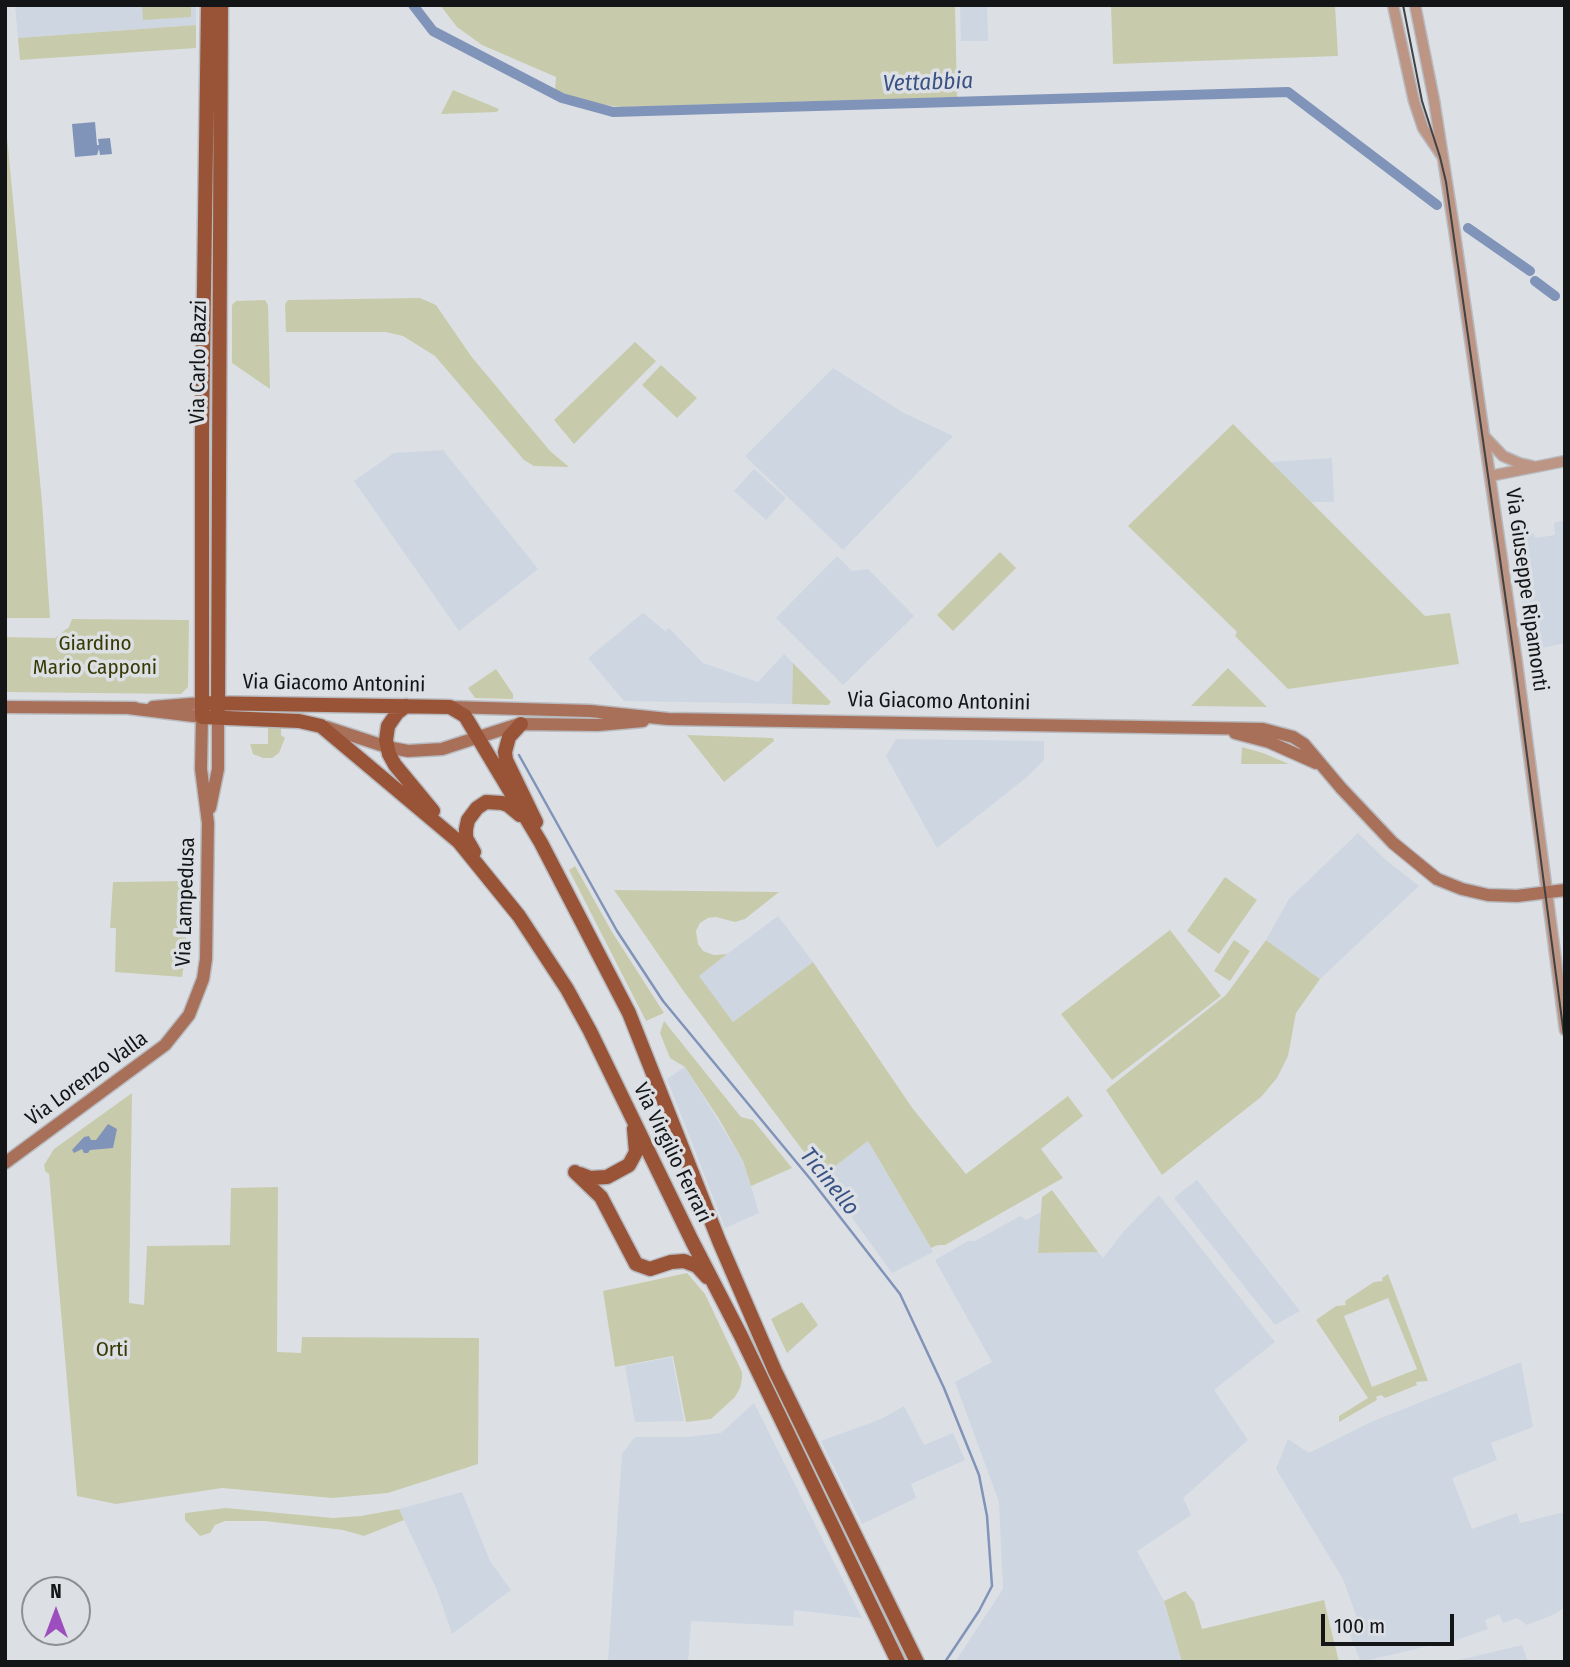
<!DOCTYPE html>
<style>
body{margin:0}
#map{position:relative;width:1570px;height:1667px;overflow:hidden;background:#dce0e5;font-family:"Fira Sans Condensed",sans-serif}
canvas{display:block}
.frame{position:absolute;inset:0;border:7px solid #131516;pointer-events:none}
.north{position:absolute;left:21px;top:1576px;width:70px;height:70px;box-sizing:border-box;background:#dce0e5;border:2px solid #8c8f92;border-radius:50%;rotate:0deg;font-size:19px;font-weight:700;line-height:28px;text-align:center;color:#131516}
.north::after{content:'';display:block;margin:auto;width:24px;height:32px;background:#9c4dbe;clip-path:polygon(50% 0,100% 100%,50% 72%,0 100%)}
.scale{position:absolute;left:1321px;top:1614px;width:133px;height:32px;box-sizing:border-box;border:4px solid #131516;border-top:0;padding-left:9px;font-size:21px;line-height:24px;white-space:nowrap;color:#131516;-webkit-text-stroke:5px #dce0e5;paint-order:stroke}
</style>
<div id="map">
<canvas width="1570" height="1667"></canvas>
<div class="frame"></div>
<div class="north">N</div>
<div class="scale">100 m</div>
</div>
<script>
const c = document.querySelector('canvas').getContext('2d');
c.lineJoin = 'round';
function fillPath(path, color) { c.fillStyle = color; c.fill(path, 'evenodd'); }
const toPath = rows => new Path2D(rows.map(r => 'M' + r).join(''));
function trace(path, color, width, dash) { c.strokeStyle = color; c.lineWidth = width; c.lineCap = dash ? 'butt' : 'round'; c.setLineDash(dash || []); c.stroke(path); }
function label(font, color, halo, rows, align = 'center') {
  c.font = font + ' "Fira Sans Condensed",sans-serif'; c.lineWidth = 7; c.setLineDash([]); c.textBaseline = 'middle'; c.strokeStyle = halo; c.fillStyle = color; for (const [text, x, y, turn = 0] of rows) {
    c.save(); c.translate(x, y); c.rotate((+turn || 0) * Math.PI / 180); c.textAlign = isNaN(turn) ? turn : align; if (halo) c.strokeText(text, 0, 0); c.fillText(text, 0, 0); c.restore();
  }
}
const built = toPath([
 [15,5,196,5,196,25,18,38],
 [960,5,987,5,988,41,961,41],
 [833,368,902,412,953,436,843,550,745,456],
 [443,450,538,569,459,631,354,481,394,453],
 [1332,458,1334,502,1311,502,1271,462],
 [754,469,786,498,766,520,734,491],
 [1565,520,1565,643,1528,651,1511,532,1528,529,1529,534,1534,533,1535,538,1555,535,1554,523],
 [837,556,852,571,868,569,914,616,843,685,776,618],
 [643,613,665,631,669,628,703,663,758,682,784,654,793,663,792,704,624,701,588,658],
 [896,739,1044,741,1044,760,1027,777,937,848,886,756],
 [1358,833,1387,861,1419,886,1320,979,1266,940,1289,899],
 [778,916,813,962,733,1022,698,976],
 [685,1067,743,1161,759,1213,725,1228,667,1079],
 [868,1141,933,1252,892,1273,822,1176],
 [1197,1180,1300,1311,1275,1325,1174,1198],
 [1159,1195,1275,1342,1214,1390,1248,1440,1183,1498,1191,1515,1137,1551,1164,1601,1182,1662,955,1662,1003,1589,999,1502,955,1382,992,1362,935,1260,968,1241,975,1241,1020,1216,1026,1220,1041,1212,1038,1253,1098,1252,1103,1258,1124,1231],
 [672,1357,684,1421,635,1422,625,1366],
 [1521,1362,1533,1427,1491,1443,1497,1460,1452,1478,1472,1529,1517,1513,1520,1523,1565,1512,1565,1607,1555,1614,1527,1625,1517,1618,1503,1623,1499,1614,1485,1620,1488,1629,1437,1647,1436,1644,1361,1662,1347,1628,1358,1621,1343,1579,1276,1469,1288,1439,1309,1453,1371,1422],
 [754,1403,862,1618,794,1610,793,1626,691,1621,688,1662,608,1662,622,1454,635,1437,687,1437,721,1433],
 [904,1406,924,1445,953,1433,965,1460,911,1484,916,1498,862,1524,821,1441,881,1419],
 [462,1492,490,1561,511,1590,452,1634,437,1590,399,1509],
 [1522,1645,1528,1662,1449,1662,1485,1654]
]);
const green = toPath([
 [142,5,191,5,191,17,143,20],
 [440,5,955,5,957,97,621,107,589,103,555,90,556,77,482,45,457,27],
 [1111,5,1335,5,1338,56,1113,64],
 [196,25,196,48,20,60,18,38],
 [453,90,499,109,497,112,441,114],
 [5,116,42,502,50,618,5,618],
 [420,298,436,305,471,356,550,451,569,467,534,466,524,460,435,356,403,336,386,332,286,332,285,304,288,300],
 [265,300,268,305,270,389,232,363,232,305,236,301],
 [635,342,656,361,574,444,554,420],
 [661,365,697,398,677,418,642,385],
 [1233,424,1425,616,1450,613,1459,664,1288,689,1235,636,1237,632,1128,526],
 [1000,552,1016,568,953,631,937,615],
 [72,619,189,620,188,687,181,694,5,692,5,637,55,638,69,627],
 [793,663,831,702,828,705,792,704],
 [1228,668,1267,707,1191,706],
 [496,669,513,694,513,699,475,698,468,688],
 [268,728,281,728,281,735,285,738,279,753,272,758,263,758,253,754,250,744,268,744],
 [687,735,773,738,774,741,724,782],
 [1242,747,1263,753,1289,764,1241,764],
 [575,866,612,932,664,1013,646,1021,569,870],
 [1225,877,1257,900,1219,954,1187,931],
 [187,881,186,952,182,977,115,972,116,928,110,928,113,882],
 [614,890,779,892,745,919,735,922,716,917,708,918,700,923,696,931,698,944,703,951,714,955,727,954,699,976,733,1022,813,962,913,1109,966,1174,1068,1096,1083,1116,1041,1149,1063,1178,945,1245,938,1245,931,1248,868,1141,822,1176,682,989],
 [1170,930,1221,996,1112,1080,1061,1014],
 [1234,940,1250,951,1230,981,1214,971],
 [1266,940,1320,979,1296,1013,1288,1056,1277,1078,1261,1097,1162,1175,1106,1090,1226,995],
 [664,1021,741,1117,753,1120,792,1168,751,1186,743,1161,719,1119,685,1067,670,1058,660,1033],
 [132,1093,129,1303,144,1305,147,1246,230,1245,231,1188,278,1187,277,1352,301,1353,302,1337,479,1338,478,1464,388,1493,332,1498,222,1488,116,1504,77,1496,49,1174,45,1171,44,1165,54,1149],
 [1052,1190,1098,1252,1038,1253,1042,1197],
 [687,1273,705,1294,742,1372,742,1379,740,1388,735,1397,711,1419,686,1422,673,1356,615,1367,603,1291],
 [1388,1274,1428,1381,1416,1382,1417,1385,1385,1398,1381,1395,1376,1397,1377,1400,1339,1422,1339,1416,1368,1398,1316,1320,1336,1306,1346,1305,1345,1301,1374,1282,1383,1281,1382,1278],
 [1388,1298,1417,1369,1372,1387,1344,1316],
 [802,1302,818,1325,787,1353,771,1319],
 [226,1508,333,1518,361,1516,399,1509,404,1520,364,1536,343,1530,265,1521,225,1521,215,1525,210,1533,200,1536,185,1520,185,1513],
 [1185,1591,1194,1602,1202,1629,1324,1600,1339,1662,1182,1662,1164,1601]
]);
const water = toPath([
 [95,122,97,145,99,145,98,139,110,138,112,154,100,155,99,149,97,155,75,157,72,124],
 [108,1124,117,1129,113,1148,90,1150,88,1153,84,1153,82,1149,74,1153,72,1150,84,1137,89,1136,91,1140,96,1140]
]);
const stream = toPath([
 [519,755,617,931,663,1001,812,1181,900,1294,944,1388,979,1475,987,1516,992,1586,979,1611,945,1662]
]);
const canal = toPath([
 [413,5,433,31,562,98,613,112,1288,92,1437,205],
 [1468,228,1530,271],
 [1535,281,1555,296]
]);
const tertiary = toPath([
 [1393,5,1414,101,1423,128,1442,156],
 [1415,5,1434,100,1455,235,1517,663,1565,1030],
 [1485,437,1503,456,1519,463,1532,466],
 [1490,476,1565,461]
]);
const secondary = toPath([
 [5,707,135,708],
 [153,707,202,703],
 [450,707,590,711,668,719,1263,729,1293,737,1304,744,1341,788,1393,843,1437,879,1462,889,1488,895,1517,896,1565,890],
 [326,727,387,747,408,751,442,749,519,724,598,725,643,721],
 [1235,733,1269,742,1316,763],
 [210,808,218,769,218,718],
 [5,1163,165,1045,189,1015,203,979,206,959,208,823,201,769,202,717,128,708]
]);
const primary = toPath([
 [208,5,202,430,202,717,299,721,321,726,459,842,519,916,567,989,590,1031,692,1241,741,1336,898,1662],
 [202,703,450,707,465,716,541,843,629,1013,719,1241,775,1371,917,1662],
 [406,706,397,713,388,726,386,740,389,754,395,765,433,811],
 [218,710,221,5],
 [521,724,509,737,505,752,506,760,536,822],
 [474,852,466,838,466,829,468,820,477,808,486,802,502,803,508,805,520,815],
 [575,1172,601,1197,636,1264,650,1269,671,1262,684,1261,697,1266,707,1277],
 [580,1174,590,1178,607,1177,629,1165,636,1152,634,1129]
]);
const tram = toPath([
 [1403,5,1422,101,1440,157,1446,182,1515,664,1565,1043]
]);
const streetNames = [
 ["Via Carlo Bazzi",199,362,-89],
 ["Via Giuseppe Ripamonti",1526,590,82],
 ["Via Giacomo Antonini",334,684,1],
 ["Via Giacomo Antonini",939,702,1],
 ["Via Lampedusa",186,902,-88],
 ["Via Lorenzo Valla",87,1079,-36],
 ["Via Virgilio Ferrari",672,1153,64]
];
const parkNames = [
 ["Giardino",95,644],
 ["Mario Capponi",95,668],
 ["Orti",112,1350]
];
const waterNames = [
 ["Vettabbia",928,83,-2],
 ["Ticinello",829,1182,51]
];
fillPath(built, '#cdd6e1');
fillPath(green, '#c8cbab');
fillPath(water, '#8093b8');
trace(stream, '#8093b8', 2.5);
trace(canal, '#8093b8', 10);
trace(tertiary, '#b8bbc0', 13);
trace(secondary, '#b8bbc0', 15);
trace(primary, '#b8bbc0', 17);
trace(tertiary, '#bd9585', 10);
trace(secondary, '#a97059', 12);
trace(primary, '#995438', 14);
trace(tram, '#404244', 2);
label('21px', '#131516', '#dce0e5', streetNames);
label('21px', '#383a03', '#dce0e5', parkNames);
label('italic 23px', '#395285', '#dce0e5', waterNames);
</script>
